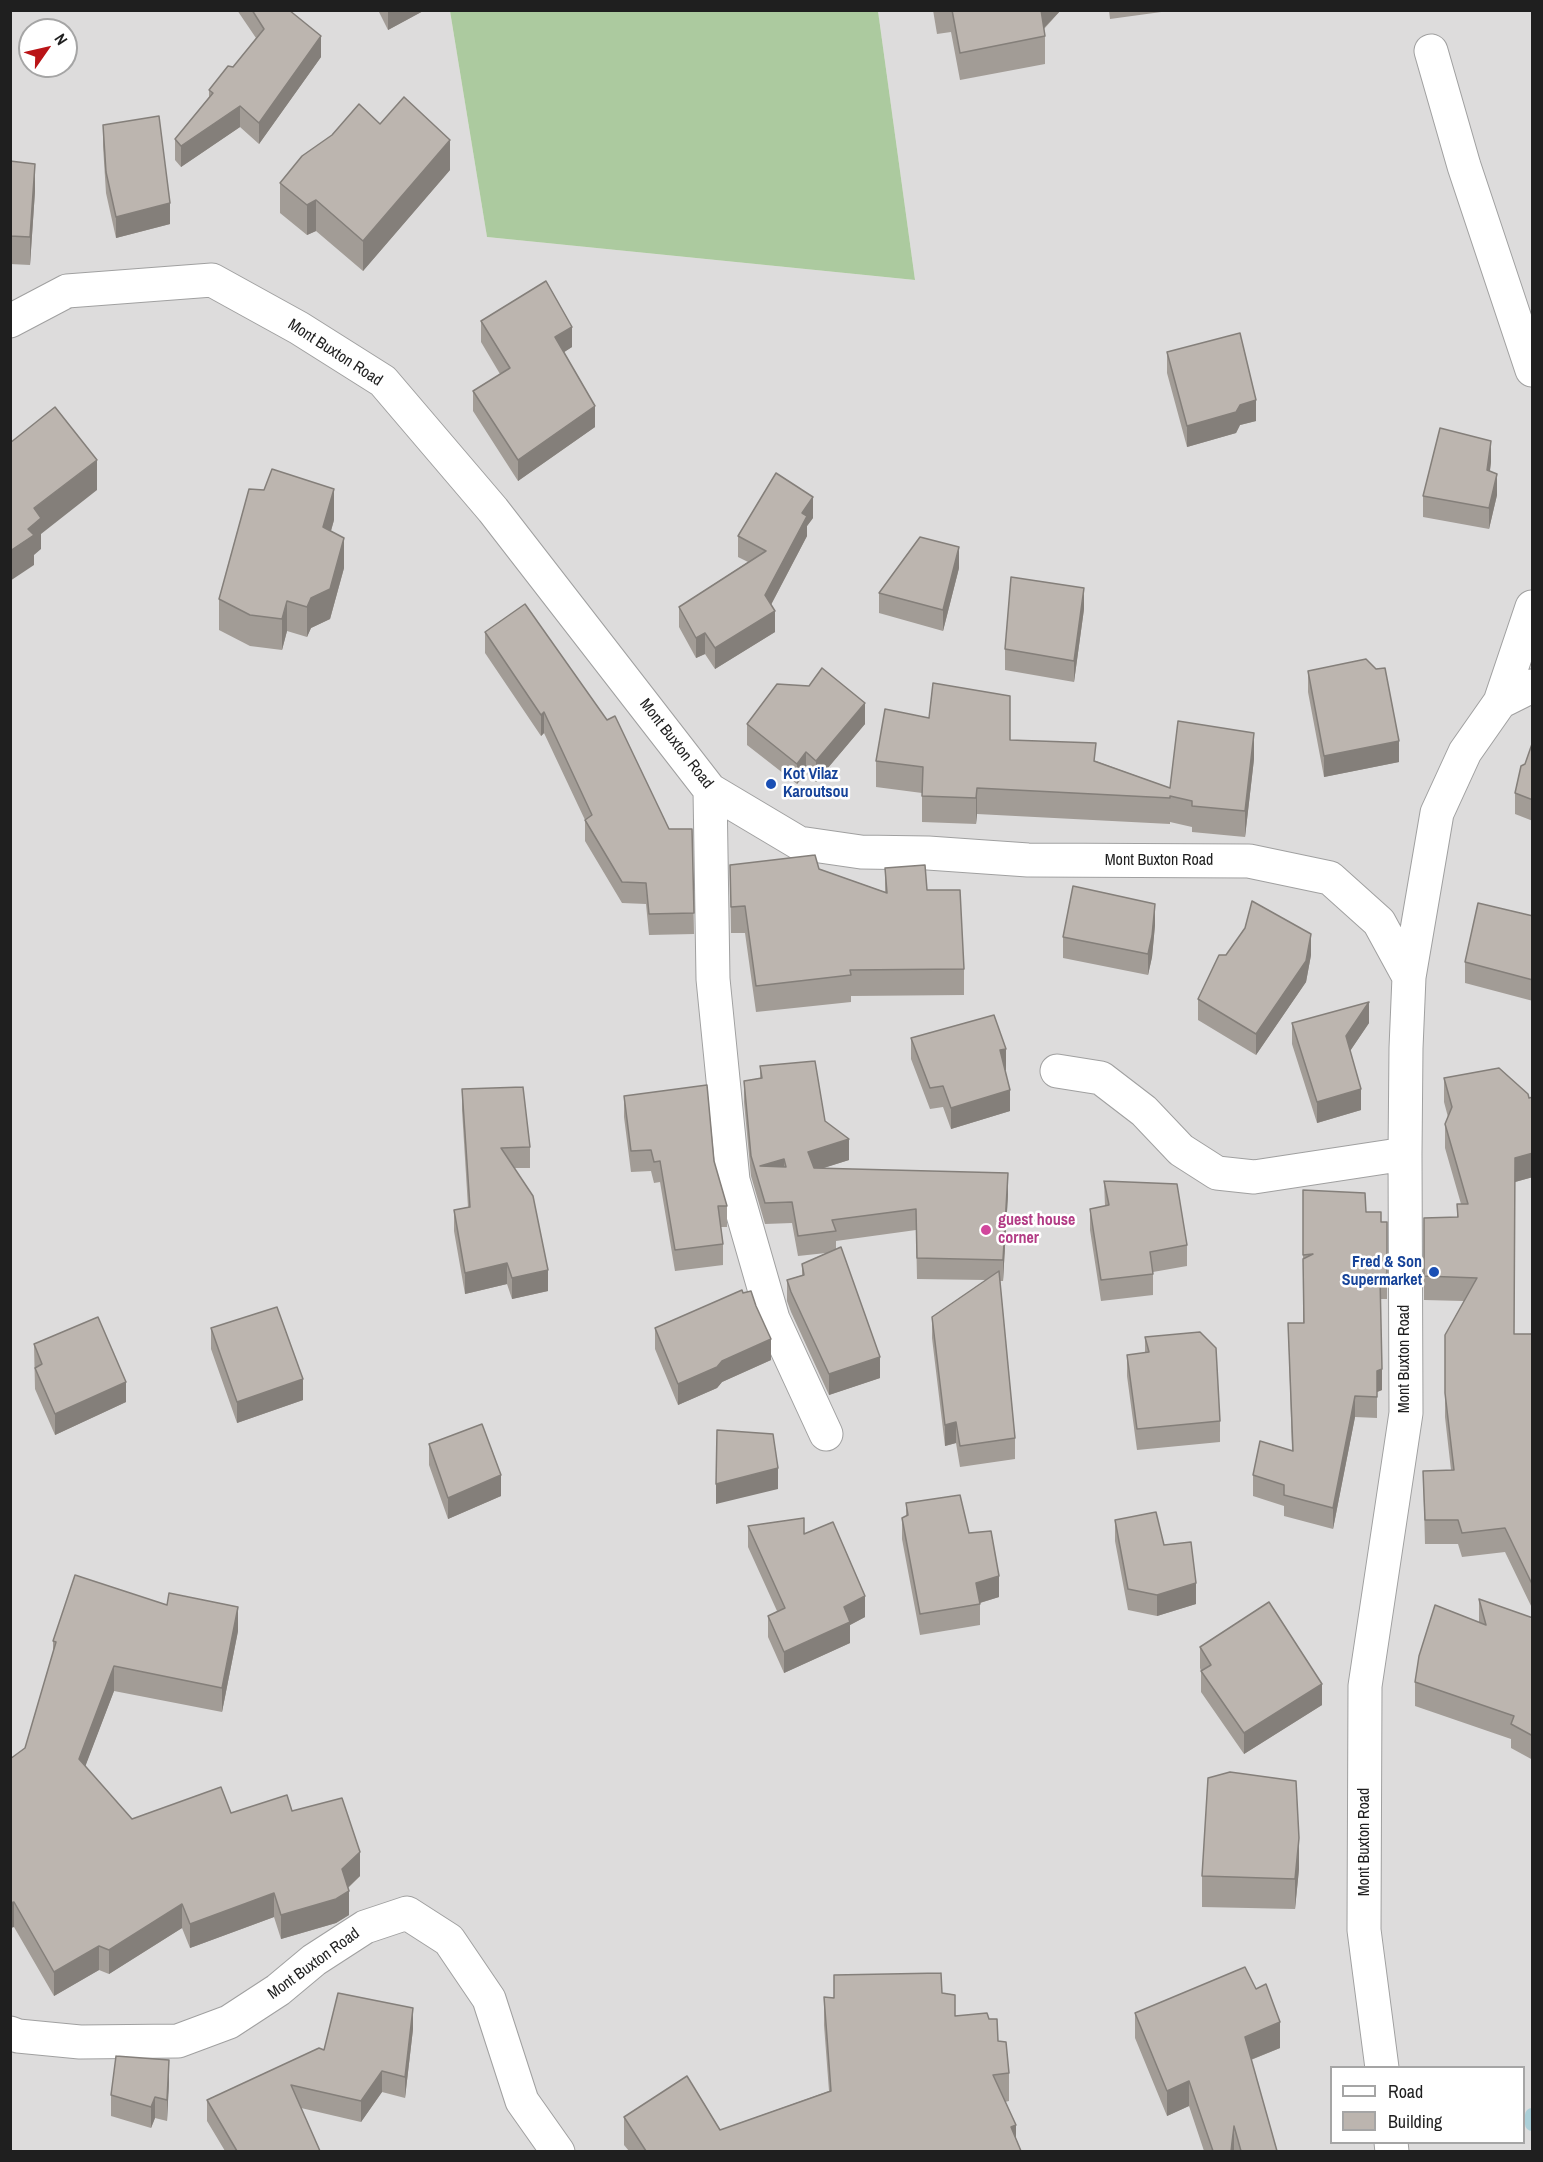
<!DOCTYPE html>
<style>
body{margin:0}
#map{position:relative;width:1543px;height:2162px;overflow:hidden;background:#efece6;font-family:"Archivo Narrow",sans-serif}
canvas{display:block}
.frame{position:absolute;inset:0;border:12px solid #1f1f1f;pointer-events:none}
.legend{position:absolute;left:1330px;top:2066px;width:195px;height:78px;box-sizing:border-box;background:#fff;border:2px solid #a5a5a5;margin:0;padding:8px 10px;list-style:none;font-size:18px;color:#1f1f1f}
.legend li{display:flex;align-items:center;gap:12px;height:30px}
.legend b{width:30px;border:2px solid #a5a5a5}
.north{position:absolute;left:18px;top:18px;width:60px;height:60px;box-sizing:border-box;background:#fff;border:2px solid #a5a5a5;border-radius:50%;rotate:56deg;font-size:16px;font-weight:700;line-height:24px;text-align:center;color:#1f1f1f}
.north::after{content:'';display:block;margin:auto;width:21px;height:27px;background:#ba1417;clip-path:polygon(50% 0,100% 100%,50% 72%,0 100%)}
</style>
<div id="map">
<canvas width="1543" height="2162"></canvas>
<div class="frame"></div>
<ul class="legend">
<li><b style="height:8px;background:#fff"></b>Road</li>
<li><b style="height:16px;background:#bcb5af"></b>Building</li>
</ul>
<div class="north">N</div>
</div>
<script>
const c = document.querySelector('canvas').getContext('2d');
c.lineJoin = 'round';
function fillPath(path, color) { c.fillStyle = color; c.fill(path, 'evenodd'); }
const toPath = rows => new Path2D(rows.map(r => 'M' + r).join(''));
function trace(path, color, width, dash) { c.strokeStyle = color; c.lineWidth = width; c.lineCap = dash ? 'butt' : 'round'; c.setLineDash(dash || []); c.stroke(path); }
function label(font, color, halo, rows, align = 'center') {
  c.font = font + ' "Archivo Narrow",sans-serif'; c.lineWidth = 5; c.setLineDash([]); c.textBaseline = 'middle'; c.strokeStyle = halo; c.fillStyle = color; for (const [text, x, y, turn = 0] of rows) {
    c.save(); c.translate(x, y); c.rotate((+turn || 0) * Math.PI / 180); c.textAlign = isNaN(turn) ? turn : align; if (halo) c.strokeText(text, 0, 0); c.fillText(text, 0, 0); c.restore();
  }
}
const residential = toPath([
 [11,11,450,11,487,237,915,280,878,11,1532,11,1532,2151,11,2152],
 [30,30,66,30,66,66,30,66],
 [1332,2068,1524,2068,1524,2142,1332,2142]
]);
const forest = toPath([
 [450,11,878,11,915,280,487,237]
]);
const stream = toPath([
 [1532,2115,1532,2124]
]);
const street = toPath([
 [1431,51,1464,166,1532,370],
 [10,321,67,291,212,280,299,328,383,381,493,510,710,790,799,843,861,852,928,853,1028,860,1249,861,1330,878,1379,922,1409,977],
 [1500,702,1532,607],
 [710,790,713,979,733,1180,773,1319,826,1434],
 [1057,1071,1101,1078,1144,1111,1181,1150,1217,1173,1254,1177,1405,1154],
 [10,2033,18,2036,80,2042,178,2041,229,2022,278,1990,314,1960,365,1927,407,1913,449,1940,489,1999,522,2101,558,2152],
 [1382,2068,1364,1930,1365,1686,1406,1413,1405,1154,1406,1048,1409,977,1437,813,1465,752,1500,702,1532,686],
 [1391,2142,1392,2152]
]);
const wall = toPath([
 [237,10,289,10,321,57,259,144,240,127,181,167,175,160,175,139,209,97,209,90,233,67,256,38],
 [378,10,425,10,388,30],
 [933,10,1061,10,1044,29,1045,36,1045,64,960,80,951,32,937,34],
 [1109,10,1176,10,1110,19],
 [380,124,450,170,363,271,316,231,307,235,280,213,280,183],
 [103,125,170,224,116,238,106,193,103,146],
 [10,161,35,191,30,265,10,264],
 [481,321,572,347,564,352,595,427,518,481,473,411,473,391,500,374,481,342],
 [1167,352,1256,421,1240,425,1236,433,1187,447,1167,373],
 [1491,462,1490,471,1497,495,1489,529,1423,517,1423,496],
 [813,518,807,526,807,536,771,605,775,632,715,669,705,654,696,658,679,627,679,607,748,562,738,557,738,536],
 [334,520,331,531,344,568,330,619,311,628,307,637,287,631,282,650,250,646,219,630,219,599],
 [959,568,943,631,879,613,879,593],
 [1084,609,1074,682,1005,670,1005,649],
 [485,632,669,829,692,829,694,934,649,935,646,904,622,903,585,841,585,820,544,733,541,736,485,653],
 [1308,671,1399,762,1324,777,1308,692],
 [809,686,865,724,816,782,806,773,797,784,747,745,747,724],
 [1010,740,1096,761,1170,788,1254,759,1245,837,1192,832,1192,827,1170,822,1170,824,977,814,976,824,922,822,922,793,876,787,876,761],
 [1533,741,1533,821,1515,814,1515,793],
 [730,865,819,869,885,892,885,868,927,890,964,969,964,995,851,996,851,1002,756,1012,745,933,731,933],
 [1533,916,1533,1001,1465,983,1465,962],
 [1155,925,1152,957,1148,975,1063,958,1063,937],
 [1311,955,1306,982,1256,1055,1198,1020,1198,999],
 [1292,1023,1369,1023,1350,1051,1361,1110,1317,1123,1292,1044],
 [911,1038,1006,1070,1005,1070,1010,1111,951,1129,943,1107,930,1109,911,1059],
 [760,1066,825,1121,849,1160,823,1168,1008,1194,1003,1281,1000,1281,1015,1438,1015,1459,960,1467,956,1443,945,1446,932,1338,932,1317,986,1280,917,1279,916,1230,836,1241,836,1249,880,1378,829,1395,791,1312,787,1301,787,1280,802,1275,802,1264,826,1253,798,1256,792,1223,765,1224,751,1176,744,1102,744,1081,760,1078],
 [1444,1078,1529,1098,1533,1097,1533,1177,1515,1182,1514,1334,1533,1334,1533,1610,1505,1552,1462,1557,1458,1544,1425,1544,1423,1471,1451,1470,1445,1417,1445,1335,1464,1301,1424,1300,1424,1218,1457,1217,1457,1204,1461,1204,1445,1148,1445,1124,1448,1117,1444,1102],
 [462,1089,530,1147,530,1168,515,1168,548,1291,512,1299,507,1284,465,1294,454,1231,454,1210,468,1207,462,1110],
 [624,1096,714,1161,727,1206,727,1227,721,1227,723,1244,723,1265,675,1271,660,1182,654,1183,651,1171,631,1172,624,1117],
 [1104,1181,1187,1245,1187,1266,1153,1272,1153,1295,1101,1301,1090,1230,1090,1209,1105,1206],
 [1303,1190,1366,1212,1381,1222,1387,1278,1387,1299,1380,1299,1382,1390,1377,1392,1377,1418,1355,1417,1333,1529,1284,1516,1284,1506,1253,1496,1253,1475,1292,1450,1288,1323,1303,1323],
 [211,1328,303,1400,237,1423,211,1349],
 [655,1328,771,1360,722,1382,717,1388,678,1405,655,1349],
 [1145,1337,1220,1421,1220,1442,1137,1450,1127,1376,1127,1355,1145,1353],
 [34,1344,126,1402,55,1435,35,1389],
 [429,1444,501,1496,448,1519,429,1465],
 [906,1503,969,1533,999,1597,980,1603,980,1625,920,1635,902,1539,902,1518,906,1516],
 [1115,1520,1164,1545,1196,1604,1157,1616,1128,1610,1115,1541],
 [748,1526,804,1533,865,1617,850,1625,850,1643,784,1673,768,1637,768,1616,777,1611,748,1547],
 [1479,1599,1533,1618,1533,1760,1511,1748,1511,1739,1415,1706,1415,1682,1479,1622],
 [238,1631,222,1712,114,1691,85,1766,132,1819,231,1813,292,1811,360,1876,348,1888,349,1915,336,1923,281,1939,274,1917,190,1948,182,1928,109,1974,99,1970,54,1996,14,1927,10,1928,10,1759,25,1748,53,1654,53,1641],
 [1200,1647,1322,1705,1244,1754,1201,1692,1201,1671,1200,1668],
 [1299,1869,1295,1909,1202,1907,1202,1876],
 [834,1975,942,1993,955,2016,998,2041,1009,2073,1009,2101,1005,2102,1016,2139,1021,2151,629,2151,624,2145,624,2117,720,2130,829,2091,824,2025,824,1997,834,1998],
 [1135,2013,1280,2048,1251,2060,1277,2151,1204,2151,1189,2106,1167,2116,1135,2038],
 [413,2029,405,2098,382,2092,361,2122,301,2108,320,2151,225,2151,207,2121,207,2100,324,2050],
 [169,2081,167,2121,155,2118,151,2128,111,2116,111,2095]
]);
const shadedWall = toPath([
 [388,10,425,10,388,30],
 [1040,10,1061,10,1040,32],
 [321,36,321,57,259,144,259,123],
 [240,106,240,127,181,167,181,146],
 [450,140,450,170,363,271,363,241],
 [35,164,35,191,30,265,30,237],
 [316,200,316,231,307,235,307,205],
 [170,203,170,224,116,238,116,217],
 [572,327,572,347,555,358,555,337],
 [1256,400,1256,421,1240,425,1236,433,1187,447,1187,426,1240,405],
 [595,406,595,427,518,481,518,460],
 [1491,441,1491,462,1487,491,1487,470],
 [97,460,97,490,41,534,41,549,34,555,34,565,10,581,10,551,34,508],
 [1497,474,1497,495,1489,529,1489,508],
 [334,489,334,520,323,558,323,527],
 [813,497,813,518,807,526,807,536,765,616,765,595,802,513],
 [344,538,344,568,330,619,311,628,307,637,307,607,311,598],
 [959,547,959,568,943,631,943,610],
 [1084,588,1084,609,1074,682,1074,661],
 [287,601,287,631,282,650,282,619],
 [775,611,775,632,715,669,715,648],
 [705,633,705,654,696,658,696,638],
 [865,703,865,724,816,782,816,761],
 [544,712,544,733,541,736,541,715],
 [1254,733,1254,759,1245,837,1245,811],
 [1399,741,1399,762,1324,777,1324,756],
 [806,752,806,773,797,784,797,764],
 [977,788,977,814,976,824,976,798],
 [1155,904,1155,925,1152,957,1148,975,1148,954],
 [1311,934,1311,955,1306,982,1256,1055,1256,1034],
 [1369,1002,1369,1023,1346,1057,1346,1036],
 [1006,1049,1006,1070,1000,1071,1000,1050],
 [1361,1089,1361,1110,1317,1123,1317,1102],
 [1010,1090,1010,1111,951,1129,951,1108],
 [849,1139,849,1160,808,1173,808,1152],
 [1533,1153,1533,1177,1515,1182,1515,1158],
 [784,1159,784,1180,760,1166],
 [1008,1173,1008,1194,1003,1281,1003,1260],
 [507,1263,507,1284,465,1294,465,1273],
 [548,1270,548,1291,512,1299,512,1278],
 [771,1339,771,1360,722,1382,717,1388,678,1405,678,1384,722,1361],
 [880,1357,880,1378,829,1395,829,1374],
 [1382,1369,1382,1390,1377,1392,1377,1371],
 [303,1379,303,1400,237,1423,237,1402],
 [126,1382,126,1402,55,1435,55,1414],
 [1355,1396,1355,1417,1333,1529,1333,1508],
 [956,1422,956,1443,945,1446,945,1425],
 [778,1468,778,1489,716,1504,716,1484],
 [501,1475,501,1496,448,1519,448,1498],
 [999,1576,999,1597,976,1604,976,1583],
 [1196,1583,1196,1604,1157,1616,1157,1595],
 [865,1596,865,1617,850,1625,850,1643,784,1673,784,1652,844,1607],
 [238,1607,238,1631,222,1712,222,1688],
 [114,1666,114,1691,79,1783,79,1759],
 [1322,1684,1322,1705,1244,1754,1244,1733],
 [1299,1838,1299,1869,1295,1909,1295,1879],
 [360,1852,360,1876,342,1893,342,1869],
 [349,1891,349,1915,336,1923,281,1939,281,1915],
 [274,1893,274,1917,190,1948,190,1924],
 [14,1902,14,1927,10,1928,10,1903],
 [182,1904,182,1928,109,1974,109,1950],
 [99,1946,99,1970,54,1996,54,1972],
 [413,2008,413,2029,405,2098,405,2077],
 [1280,2022,1280,2048,1245,2062,1245,2037],
 [169,2060,169,2081,167,2121,167,2100],
 [382,2071,382,2092,361,2122,361,2101],
 [1189,2081,1189,2106,1167,2116,1167,2091],
 [155,2097,155,2118,151,2128,151,2107],
 [1016,2125,1016,2151,1011,2127],
 [1234,2126,1234,2151,1231,2151]
]);
const building = toPath([
 [252,10,289,10,321,36,259,123,240,106,181,146,175,139,213,93,209,90,228,66,233,67,264,29,252,10],
 [952,10,1041,10,1045,36,960,53,952,10],
 [404,97,450,140,363,241,316,200,307,205,280,183,302,156,332,135,359,104,380,124,404,97],
 [159,116,170,203,116,217,106,172,103,125,159,116],
 [10,161,35,164,30,237,10,236,10,161],
 [546,281,572,327,555,337,595,406,518,460,473,391,510,368,481,321,546,281],
 [1240,333,1256,400,1240,405,1236,412,1187,426,1167,352,1240,333],
 [55,407,97,460,34,508,41,518,28,529,34,535,10,551,10,443,55,407],
 [1440,428,1491,441,1487,470,1497,474,1489,508,1423,496,1440,428],
 [272,469,334,489,323,527,344,538,330,589,311,598,307,607,287,601,282,619,250,615,219,599,249,489,264,490,272,469],
 [776,473,813,497,802,513,807,516,765,595,775,611,715,648,705,633,696,638,679,607,766,551,738,536,776,473],
 [920,537,959,547,943,610,879,593,920,537],
 [1011,577,1084,588,1074,661,1005,649,1011,577],
 [525,604,607,720,615,716,669,829,692,829,694,913,649,914,646,883,622,882,585,820,592,815,544,712,541,715,485,632,525,604],
 [1366,659,1376,669,1385,668,1399,741,1324,756,1308,671,1366,659],
 [822,668,865,703,816,761,806,752,797,764,747,724,777,684,809,686,822,668],
 [933,683,1010,696,1010,740,1096,743,1094,761,1170,788,1178,721,1254,733,1245,811,1192,806,1192,801,1170,796,1170,798,977,788,976,798,922,796,923,767,876,761,885,709,929,718,933,683],
 [1533,741,1533,800,1515,793,1521,766,1525,764,1533,741],
 [815,855,819,869,887,893,885,868,925,865,927,890,960,890,964,969,850,970,851,975,756,986,745,906,731,907,730,865,815,855],
 [1073,886,1155,904,1152,936,1148,954,1063,937,1073,886],
 [1252,901,1311,934,1306,961,1256,1034,1198,999,1219,955,1226,955,1245,928,1252,901],
 [1478,903,1533,916,1533,980,1465,962,1478,903],
 [1369,1002,1346,1036,1361,1089,1317,1102,1292,1023,1369,1002],
 [994,1015,1006,1049,1000,1050,1010,1090,951,1108,943,1086,930,1088,911,1038,994,1015],
 [815,1061,825,1121,849,1139,808,1152,814,1168,1008,1173,1003,1260,917,1258,916,1209,832,1220,836,1231,798,1236,792,1202,765,1203,751,1156,744,1081,762,1078,760,1066,815,1061],
 [784,1159,786,1167,760,1166,784,1159],
 [1499,1068,1528,1094,1529,1098,1533,1097,1533,1153,1515,1158,1514,1334,1533,1334,1533,1586,1505,1528,1462,1533,1458,1520,1425,1520,1423,1471,1454,1470,1445,1393,1445,1335,1477,1278,1424,1276,1424,1218,1458,1217,1457,1204,1468,1204,1445,1124,1452,1107,1444,1078,1499,1068],
 [707,1085,714,1161,727,1206,718,1206,723,1244,675,1250,660,1161,654,1162,651,1150,631,1151,624,1096,707,1085],
 [523,1087,530,1147,501,1148,533,1196,548,1270,512,1278,507,1263,465,1273,454,1210,470,1207,462,1089,523,1087],
 [1104,1181,1177,1184,1187,1245,1150,1252,1153,1274,1101,1280,1090,1209,1109,1205,1104,1181],
 [1303,1190,1365,1193,1366,1212,1381,1212,1381,1222,1387,1222,1387,1278,1380,1278,1382,1369,1377,1371,1377,1397,1355,1396,1333,1508,1284,1495,1284,1485,1253,1475,1260,1441,1293,1451,1288,1323,1304,1323,1303,1259,1313,1254,1303,1255,1303,1190],
 [841,1247,880,1357,829,1374,791,1292,787,1280,804,1275,802,1264,841,1247],
 [999,1271,1015,1438,960,1446,956,1422,945,1425,932,1317,999,1271],
 [742,1290,743,1293,751,1291,756,1306,771,1339,722,1361,717,1367,678,1384,655,1328,742,1290],
 [277,1307,303,1379,237,1402,211,1328,277,1307],
 [98,1317,126,1382,55,1414,35,1368,42,1364,34,1344,98,1317],
 [1200,1332,1216,1348,1220,1421,1137,1429,1127,1355,1149,1352,1145,1337,1200,1332],
 [482,1424,501,1475,448,1498,429,1444,482,1424],
 [717,1430,773,1434,778,1468,716,1484,717,1430],
 [960,1495,969,1533,991,1531,999,1576,976,1583,980,1604,920,1614,902,1518,908,1515,906,1503,960,1495],
 [1156,1512,1164,1545,1191,1542,1196,1583,1157,1595,1128,1589,1115,1520,1156,1512],
 [804,1518,804,1534,833,1522,865,1596,844,1607,850,1622,784,1652,768,1616,785,1608,748,1526,804,1518],
 [75,1575,167,1605,169,1593,238,1607,222,1688,114,1666,79,1759,132,1819,221,1787,231,1813,287,1795,292,1811,342,1798,360,1852,342,1869,349,1891,336,1899,281,1915,274,1893,190,1924,182,1904,109,1950,99,1946,54,1972,14,1902,10,1903,10,1759,25,1748,56,1642,53,1641,75,1575],
 [1479,1599,1533,1618,1533,1736,1511,1724,1514,1716,1415,1682,1419,1656,1435,1605,1486,1625,1479,1599],
 [1269,1602,1322,1684,1244,1733,1201,1671,1211,1665,1200,1647,1269,1602],
 [1230,1772,1296,1781,1299,1838,1295,1879,1202,1876,1208,1778,1230,1772],
 [1245,1967,1256,1989,1266,1984,1280,2022,1245,2037,1277,2151,1241,2151,1234,2126,1231,2151,1213,2151,1189,2081,1167,2091,1135,2013,1245,1967],
 [941,1973,942,1993,955,1995,955,2016,987,2013,989,2019,997,2019,998,2041,1006,2042,1009,2073,993,2075,1016,2125,1011,2127,1021,2151,646,2151,624,2117,687,2076,720,2130,831,2091,824,1997,834,1998,834,1975,941,1973],
 [338,1993,413,2008,405,2077,382,2071,361,2101,291,2085,320,2151,237,2151,207,2100,319,2048,324,2050,338,1993],
 [116,2056,169,2060,167,2100,155,2097,151,2107,111,2095,116,2056]
]);
const markers = [
 [771,784,6,"#1a4fb4"],
 [986,1230,6,"#d1479c"],
 [1434,1272,6,"#1a4fb4"]
];
const streetNames = [
 ["Mont Buxton Road",335,353,33],
 ["Mont Buxton Road",676,744,52],
 ["Mont Buxton Road",1159,861],
 ["Mont Buxton Road",1405,1359,-90],
 ["Mont Buxton Road",1365,1842,-90],
 ["Mont Buxton Road",314,1964,-36]
];
const transitNames = [
 ["Kot Vilaz",783,775],
 ["Karoutsou",783,793],
 ["Fred & Son",1422,1263,"right"],
 ["Supermarket",1422,1281,"right"]
];
const hotelNames = [
 ["guest house",998,1221],
 ["corner",998,1239]
];
fillPath(residential, '#dddcdc');
fillPath(forest, '#acca9f');
trace(stream, '#abcfd8', 14);
trace(street, '#a0a0a0', 35);
trace(street, '#fff', 33);
fillPath(wall, '#a29c96');
fillPath(shadedWall, '#847f7a');
fillPath(building, '#bcb5af');
trace(building, '#847f7a', 1.5);
for (const [x, y, r, color] of markers) { const dot = new Path2D(); dot.arc(x, y, r, 0, 2 * Math.PI); c.fillStyle = color; c.fill(dot); trace(dot, '#fff', 2); }
label('16px', '#1f1f1f', '#fff', streetNames);
label('bold 16px', '#164399', '#fff', transitNames, 'left');
label('bold 16px', '#b23c85', '#fff', hotelNames, 'left');
</script>
